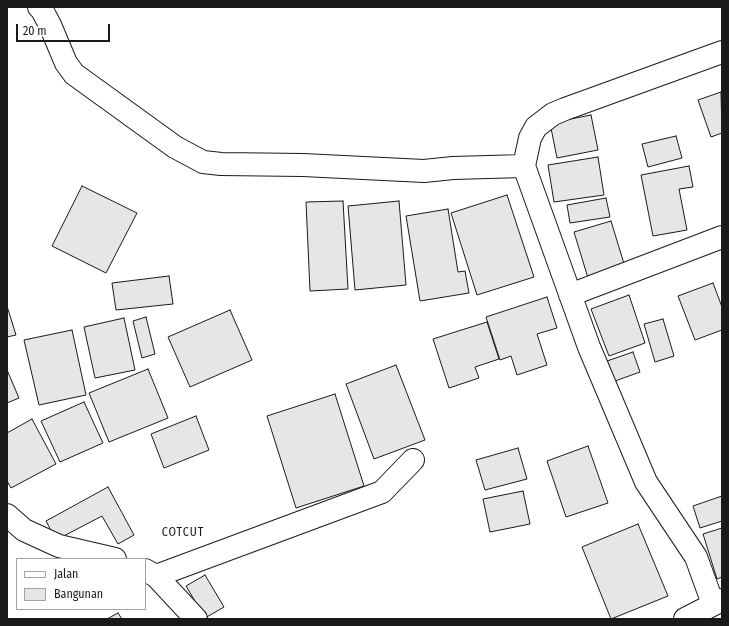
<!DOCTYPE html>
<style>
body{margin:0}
#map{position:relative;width:729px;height:626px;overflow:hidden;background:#fff;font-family:"Fira Sans Condensed",sans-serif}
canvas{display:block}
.frame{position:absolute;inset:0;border:8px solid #1a1a1a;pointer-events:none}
.legend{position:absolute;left:16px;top:558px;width:130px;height:52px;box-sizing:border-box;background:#fff;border:1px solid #a3a3a3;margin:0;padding:5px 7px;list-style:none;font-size:12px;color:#1a1a1a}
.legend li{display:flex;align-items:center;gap:8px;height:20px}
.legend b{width:20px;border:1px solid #a3a3a3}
.scale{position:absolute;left:16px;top:24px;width:94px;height:18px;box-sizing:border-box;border:2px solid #1a1a1a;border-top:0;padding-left:5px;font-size:12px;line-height:14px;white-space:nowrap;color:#1a1a1a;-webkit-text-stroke:3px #fff;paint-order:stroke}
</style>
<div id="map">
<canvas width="729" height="626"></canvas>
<div class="frame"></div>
<ul class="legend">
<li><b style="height:5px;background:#fff"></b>Jalan</li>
<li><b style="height:11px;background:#e6e6e6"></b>Bangunan</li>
</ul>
<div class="scale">20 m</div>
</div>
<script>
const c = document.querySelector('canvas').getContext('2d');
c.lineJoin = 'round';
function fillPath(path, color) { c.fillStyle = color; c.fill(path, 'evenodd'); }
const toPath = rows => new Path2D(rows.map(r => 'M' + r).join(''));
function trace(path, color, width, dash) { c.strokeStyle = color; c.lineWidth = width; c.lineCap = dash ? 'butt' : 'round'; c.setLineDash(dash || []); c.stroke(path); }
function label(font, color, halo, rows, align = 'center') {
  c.font = font + ' "Fira Sans Condensed",sans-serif'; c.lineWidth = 3; c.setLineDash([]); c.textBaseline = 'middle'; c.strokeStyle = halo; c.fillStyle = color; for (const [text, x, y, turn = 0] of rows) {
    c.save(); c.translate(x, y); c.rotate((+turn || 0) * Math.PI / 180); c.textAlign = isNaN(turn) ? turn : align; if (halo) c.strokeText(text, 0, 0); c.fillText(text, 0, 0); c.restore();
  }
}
const building = toPath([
 [721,92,722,133,711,137,698,100,721,92],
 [591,115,598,150,557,158,550,123,591,115],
 [676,136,682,158,648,167,642,144,676,136],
 [598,157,604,195,554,202,548,165,598,157],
 [689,166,693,187,679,189,687,230,653,236,641,175,689,166],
 [82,186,137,213,106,273,52,246,82,186],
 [507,195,534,277,477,295,451,213,507,195],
 [606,198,610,217,570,223,567,205,606,198],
 [343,201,348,289,310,291,306,202,343,201],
 [399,201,406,285,355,290,348,206,399,201],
 [448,209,458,272,465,271,469,293,420,301,406,216,448,209],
 [611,221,625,267,588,278,574,232,611,221],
 [169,276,173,304,116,310,112,283,169,276],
 [713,283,722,307,722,330,695,340,678,296,713,283],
 [629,295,645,343,609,356,591,309,629,295],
 [547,297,557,328,537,334,547,365,517,375,511,356,500,360,486,317,547,297],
 [7,306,16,335,7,337,7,306],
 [230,310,252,360,190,387,168,337,230,310],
 [146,317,155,354,142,358,133,321,146,317],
 [124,318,135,370,95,378,84,327,124,318],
 [663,319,674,356,655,362,644,324,663,319],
 [487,322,499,359,475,367,479,378,449,388,433,339,487,322],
 [72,330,86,395,39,405,24,340,72,330],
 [633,352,640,372,615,381,607,361,633,352],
 [396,365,425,440,374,459,346,384,396,365],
 [148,369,168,418,109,442,89,393,148,369],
 [7,370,19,398,7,403,7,370],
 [335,394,364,486,296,508,267,416,335,394],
 [84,402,103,443,60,462,41,421,84,402],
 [196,416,209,450,164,468,151,434,196,416],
 [32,419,56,464,11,488,7,481,7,433,32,419],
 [588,446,608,503,566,517,547,461,588,446],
 [518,448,527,479,485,490,476,460,518,448],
 [108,487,134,535,118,544,102,516,56,540,46,521,108,487],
 [523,491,530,524,490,532,483,499,523,491],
 [722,496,722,521,700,528,693,506,722,496],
 [638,524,668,596,611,619,582,547,638,524],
 [722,528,722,577,717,579,703,534,722,528],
 [205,575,224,607,205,618,186,586,205,575],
 [118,613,122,619,107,619,118,613]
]);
const minor = toPath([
 [39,7,42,10,50,25,66,63,74,74,175,147,203,162,221,164,303,165,424,171,453,168,524,166,589,347,646,482,696,557,713,604],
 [524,166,530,138,536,127,553,114,565,109,722,52],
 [570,295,722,237],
 [7,515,24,530,59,546,115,559],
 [145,570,156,576,196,619],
 [156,576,382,492,413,460],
 [685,619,722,600]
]);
const quarterNames = [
 ["COTCUT",183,533]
];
fillPath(building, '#e6e6e6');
trace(building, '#1a1a1a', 1);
trace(minor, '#1a1a1a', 24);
trace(minor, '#fff', 22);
c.letterSpacing = '1px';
label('12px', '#1a1a1a', '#fff', quarterNames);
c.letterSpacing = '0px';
</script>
